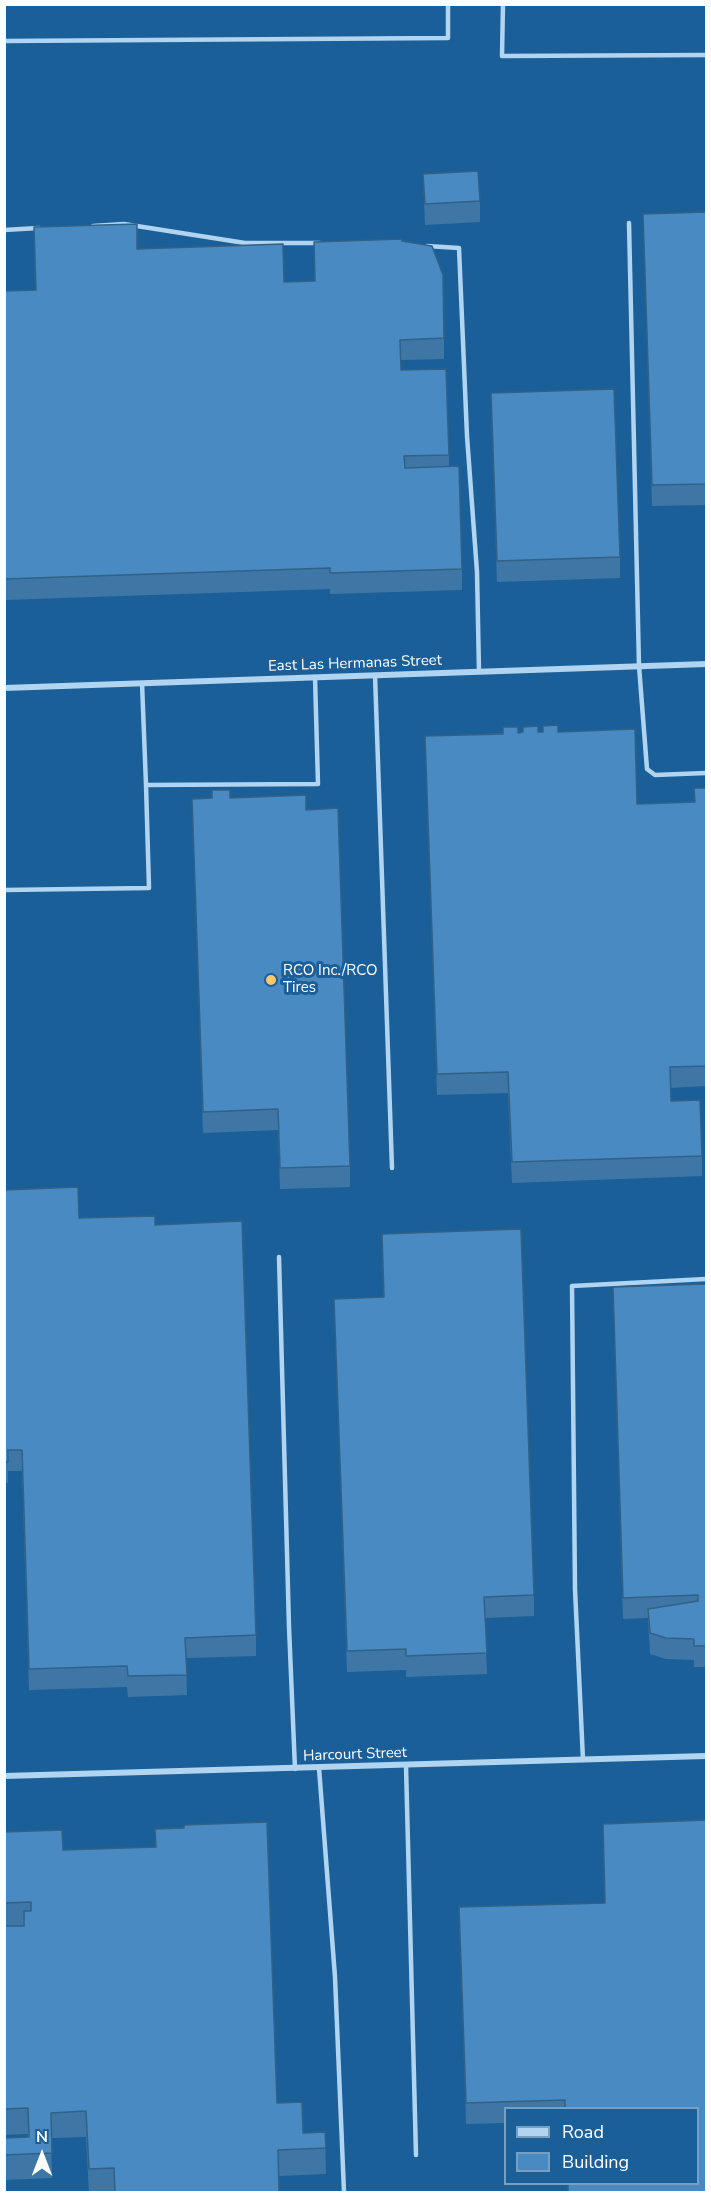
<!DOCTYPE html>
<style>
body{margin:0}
#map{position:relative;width:711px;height:2197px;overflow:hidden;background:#1b5f99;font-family:"Nunito Sans",sans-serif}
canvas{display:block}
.frame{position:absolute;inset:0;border:6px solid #fff;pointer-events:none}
.legend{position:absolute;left:504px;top:2107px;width:195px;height:78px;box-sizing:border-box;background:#1b5f99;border:2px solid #769fc2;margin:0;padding:8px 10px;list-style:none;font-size:18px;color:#fff}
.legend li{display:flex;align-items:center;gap:12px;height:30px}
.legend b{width:30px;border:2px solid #769fc2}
.north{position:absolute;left:12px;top:2125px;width:60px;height:60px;-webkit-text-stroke:4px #1b5f99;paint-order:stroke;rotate:0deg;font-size:16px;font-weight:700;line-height:24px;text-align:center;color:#fff}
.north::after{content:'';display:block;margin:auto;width:21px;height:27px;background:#fff;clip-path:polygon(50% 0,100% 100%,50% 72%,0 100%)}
</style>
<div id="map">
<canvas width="711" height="2197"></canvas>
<div class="frame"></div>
<ul class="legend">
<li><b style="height:8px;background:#b1d4f0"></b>Road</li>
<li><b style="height:16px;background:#488ac1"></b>Building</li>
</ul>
<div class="north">N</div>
</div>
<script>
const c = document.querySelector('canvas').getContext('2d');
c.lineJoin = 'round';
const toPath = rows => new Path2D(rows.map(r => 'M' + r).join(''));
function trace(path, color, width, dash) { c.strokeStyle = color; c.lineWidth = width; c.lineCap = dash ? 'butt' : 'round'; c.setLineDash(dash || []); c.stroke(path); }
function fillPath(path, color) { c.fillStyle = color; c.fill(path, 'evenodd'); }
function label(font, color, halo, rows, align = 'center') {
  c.font = font + ' "Nunito Sans",sans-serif'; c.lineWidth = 6; c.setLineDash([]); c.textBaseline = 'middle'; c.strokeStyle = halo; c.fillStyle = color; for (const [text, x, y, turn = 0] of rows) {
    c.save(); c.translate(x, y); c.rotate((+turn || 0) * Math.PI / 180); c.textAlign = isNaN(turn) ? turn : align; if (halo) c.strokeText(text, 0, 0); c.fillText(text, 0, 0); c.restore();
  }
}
const service = toPath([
 [503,4,502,56,706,55],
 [4,41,448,38,448,4],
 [629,223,639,666,647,769,655,775,706,773],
 [93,226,124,224,245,243,320,243],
 [4,230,39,228],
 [427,246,459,248,467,436,477,572,479,671],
 [375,675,392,1168],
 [142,683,146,785,318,784,315,677],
 [4,890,149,888,146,785],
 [279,1257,289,1627,295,1769],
 [583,1760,575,1589,572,1286,706,1279],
 [406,1766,416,2155],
 [319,1768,335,1977,344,2192]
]);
const minor = toPath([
 [4,688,706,664],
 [4,1776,706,1756]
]);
const wall = toPath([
 [423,174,480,201,480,222,425,225],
 [706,212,706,505,652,506,643,214],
 [34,227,137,249,284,282,314,281,314,242,444,338,444,359,401,360,401,370,449,455,449,466,462,569,462,590,330,594,330,589,4,600,4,291,35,290],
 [491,393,620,557,620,578,497,582],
 [538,732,558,732,637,804,694,802,706,788,706,1086,670,1088,671,1101,702,1156,702,1176,512,1183,508,1093,437,1095,425,736],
 [230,798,306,810,350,1166,350,1187,280,1189,278,1130,203,1133,192,799],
 [4,1190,79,1218,155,1225,256,1635,256,1656,186,1658,187,1695,128,1697,127,1687,29,1690,22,1471,8,1471,8,1483,4,1483],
 [382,1234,534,1595,534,1616,485,1618,487,1674,406,1677,406,1670,347,1672,334,1299,383,1297],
 [706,1284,706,1667,694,1667,694,1660,666,1659,650,1654,648,1618,623,1619,613,1287],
 [706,1820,706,2193,568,2193,567,2184,698,2184,698,2109,506,2109,506,2123,466,2124,459,1907,605,1903,603,1824],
 [155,1829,277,2103,303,2133,325,2132,326,2174,279,2176,279,2193,89,2193,86,2137,51,2138,52,2178,4,2180,4,2138,28,2137,28,2134,4,2135,4,1832,63,1850,155,1847]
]);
const building = toPath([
 [478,171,480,201,425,204,423,174,478,171],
 [706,212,706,484,652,485,643,214,706,212],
 [137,224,137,249,283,244,284,282,315,281,314,242,402,239,402,241,432,246,443,275,444,338,400,340,401,370,446,369,449,455,404,456,405,468,459,466,462,569,330,573,330,568,4,579,4,291,36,290,34,227,137,224],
 [614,389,620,557,497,561,491,393,614,389],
 [558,725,558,732,635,729,637,804,695,802,694,788,706,788,706,1066,670,1067,671,1101,700,1100,702,1156,512,1162,508,1072,437,1074,425,736,503,734,503,727,518,727,518,733,523,732,523,727,538,726,538,732,543,732,543,726,558,725],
 [212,790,230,790,230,798,306,795,306,810,338,808,350,1166,280,1168,278,1109,203,1112,192,799,212,798,212,790],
 [78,1187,79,1218,155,1216,155,1225,242,1221,256,1635,185,1638,187,1675,128,1676,127,1666,29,1669,22,1450,8,1450,8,1462,4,1462,4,1190,78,1187],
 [521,1229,534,1595,484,1597,487,1653,406,1656,406,1649,347,1651,334,1299,384,1297,382,1234,521,1229],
 [706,1284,706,1646,694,1646,694,1639,666,1638,650,1633,648,1609,698,1601,698,1595,623,1598,613,1287,706,1284],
 [706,1820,706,2193,568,2193,568,2184,698,2184,698,2109,565,2109,565,2100,466,2103,459,1907,605,1903,603,1824,706,1820],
 [267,1822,277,2103,302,2102,303,2133,325,2132,326,2148,278,2150,279,2193,115,2193,114,2168,89,2169,86,2111,51,2113,52,2153,4,2155,4,2138,29,2137,28,2108,4,2109,4,1926,24,1926,24,1911,31,1911,31,1902,4,1903,4,1832,62,1830,63,1850,156,1847,155,1829,184,1828,184,1825,267,1822]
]);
const markers = [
 [271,980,6,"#ffc770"]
];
const streetNames = [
 ["East Las Hermanas Street",355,664,-2],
 ["Harcourt Street",355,1755,-2]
];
const poiNames = [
 ["RCO Inc./RCO",283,971],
 ["Tires",283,988]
];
trace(service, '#b1d4f0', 4.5);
trace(minor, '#b1d4f0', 6);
fillPath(wall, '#3e77a6');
fillPath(building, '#488ac1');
trace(building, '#326187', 1.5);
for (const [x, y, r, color] of markers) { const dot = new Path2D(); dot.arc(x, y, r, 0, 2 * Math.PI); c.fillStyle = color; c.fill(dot); trace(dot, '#1b5f99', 2); }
label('15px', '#fff', '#1b5f99', streetNames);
label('15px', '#fff', '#1b5f99', poiNames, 'left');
</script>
